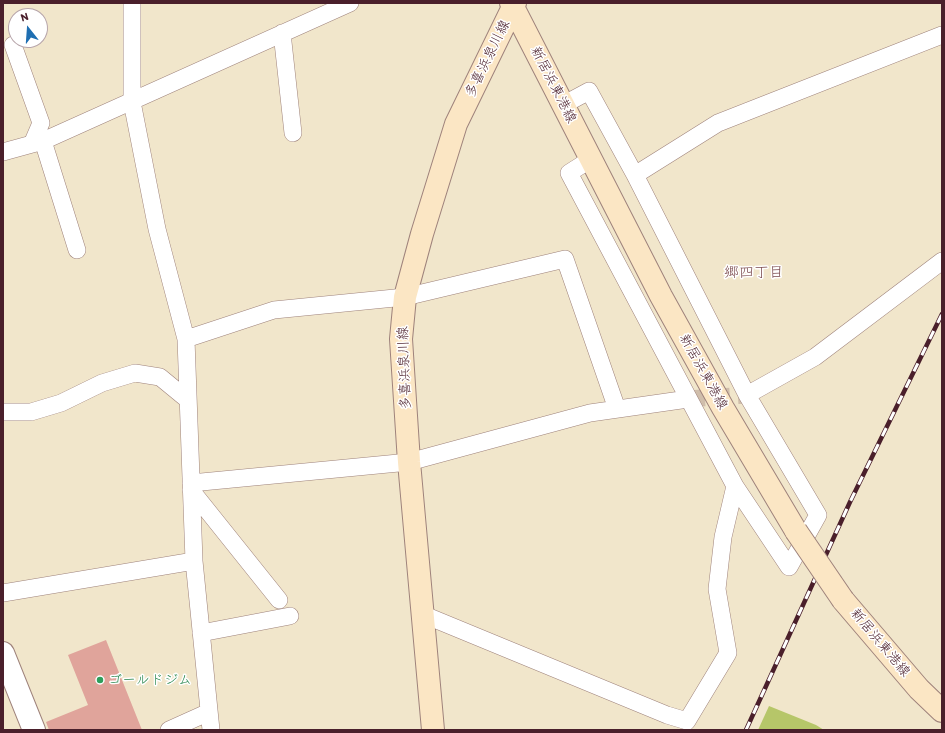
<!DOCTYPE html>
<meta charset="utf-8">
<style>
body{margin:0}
#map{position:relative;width:945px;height:733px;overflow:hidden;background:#f1e6cb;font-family:Itim,sans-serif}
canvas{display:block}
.frame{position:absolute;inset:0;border:4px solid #4a1f2b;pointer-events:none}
.north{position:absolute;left:8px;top:8px;width:40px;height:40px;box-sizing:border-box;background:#fff;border:1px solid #b7a5aa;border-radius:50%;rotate:343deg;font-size:11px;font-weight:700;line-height:16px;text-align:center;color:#4a1f2b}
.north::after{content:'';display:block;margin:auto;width:14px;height:18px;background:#1f6fb2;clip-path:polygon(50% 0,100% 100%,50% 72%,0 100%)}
</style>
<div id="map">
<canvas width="945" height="733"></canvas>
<div class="frame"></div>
<div class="north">N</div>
</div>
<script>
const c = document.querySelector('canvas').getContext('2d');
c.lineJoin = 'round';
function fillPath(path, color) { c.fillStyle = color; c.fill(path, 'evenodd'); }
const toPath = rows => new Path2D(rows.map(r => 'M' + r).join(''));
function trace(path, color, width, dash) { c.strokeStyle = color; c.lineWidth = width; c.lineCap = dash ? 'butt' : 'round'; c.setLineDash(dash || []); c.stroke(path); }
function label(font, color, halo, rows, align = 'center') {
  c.font = font + ' Itim,"Klee One",sans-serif'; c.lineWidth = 3; c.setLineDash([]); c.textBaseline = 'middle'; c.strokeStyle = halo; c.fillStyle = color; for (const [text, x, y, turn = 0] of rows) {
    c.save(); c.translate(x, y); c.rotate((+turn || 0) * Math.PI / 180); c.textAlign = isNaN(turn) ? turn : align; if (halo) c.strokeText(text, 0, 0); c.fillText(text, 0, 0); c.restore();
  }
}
const green = toPath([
 [769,706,816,725,824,730,758,730]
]);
const building = toPath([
 [106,640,142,730,49,730,46,722,88,705,68,655]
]);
const minorTunnel = toPath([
 [688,399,747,395]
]);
const minor = toPath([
 [132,3,132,102,157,229,186,339,274,310,405,297,565,259,617,409],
 [282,33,293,133],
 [13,45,41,123,32,144],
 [563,105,589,91,635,175,747,395,818,515,789,567,735,486,569,173,591,159],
 [43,141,77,250],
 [3,152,43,141,350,3],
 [635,175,718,123,942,35],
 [186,339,194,561,211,730],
 [747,395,815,357,942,261],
 [3,412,31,412,61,403,102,383,135,373,160,377,188,400],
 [191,483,409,462,590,413,688,399],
 [191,490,279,600],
 [3,593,194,561],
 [422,614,667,715,687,721,728,653,717,589,723,537,735,486],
 [201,633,290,616],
 [169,730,209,712]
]);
const tertiary = toPath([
 [3,653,34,730]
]);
const secondary = toPath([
 [511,3,661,296,723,408,796,531],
 [843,600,919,689,942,711],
 [433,730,409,462,401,339,405,297,422,234,456,124,515,3]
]);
const rail = toPath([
 [746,730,850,502,942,314]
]);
const secondaryBridge = toPath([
 [796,531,843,600]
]);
const markers = [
 [100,680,4,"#2e9e5b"]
];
const streetNames = [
 ["多喜浜泉川線",488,59,-64],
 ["新居浜東港線",553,85,63],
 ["多喜浜泉川線",405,368,-92],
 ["新居浜東港線",703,372,61],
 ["新居浜東港線",880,643,50]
];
const leisureNames = [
 ["ゴールドジム",108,680]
];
const neighbourhoodNames = [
 ["郷四丁目",754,273]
];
fillPath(green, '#b6c669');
fillPath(building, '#e0a49b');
trace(minorTunnel, '#d0beab', 17, [17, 8]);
trace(minor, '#9e827b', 18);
trace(tertiary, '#9e827b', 24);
trace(secondary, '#9e827b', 24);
trace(minor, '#fff', 17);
trace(tertiary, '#fff', 22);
trace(secondary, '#fbe6c4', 22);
trace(rail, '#4a1f2b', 4.5);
trace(rail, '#fff', 3, [9]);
trace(secondaryBridge, '#9e827b', 24, []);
trace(secondaryBridge, '#fbe6c4', 22);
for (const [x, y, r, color] of markers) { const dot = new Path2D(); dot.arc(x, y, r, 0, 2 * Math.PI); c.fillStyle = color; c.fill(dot); trace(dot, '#fff', 1.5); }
label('14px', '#4a1f2b', '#fff', streetNames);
label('14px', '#27864d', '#fff', leisureNames, 'left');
label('15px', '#7e4e52', '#fff', neighbourhoodNames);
</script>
